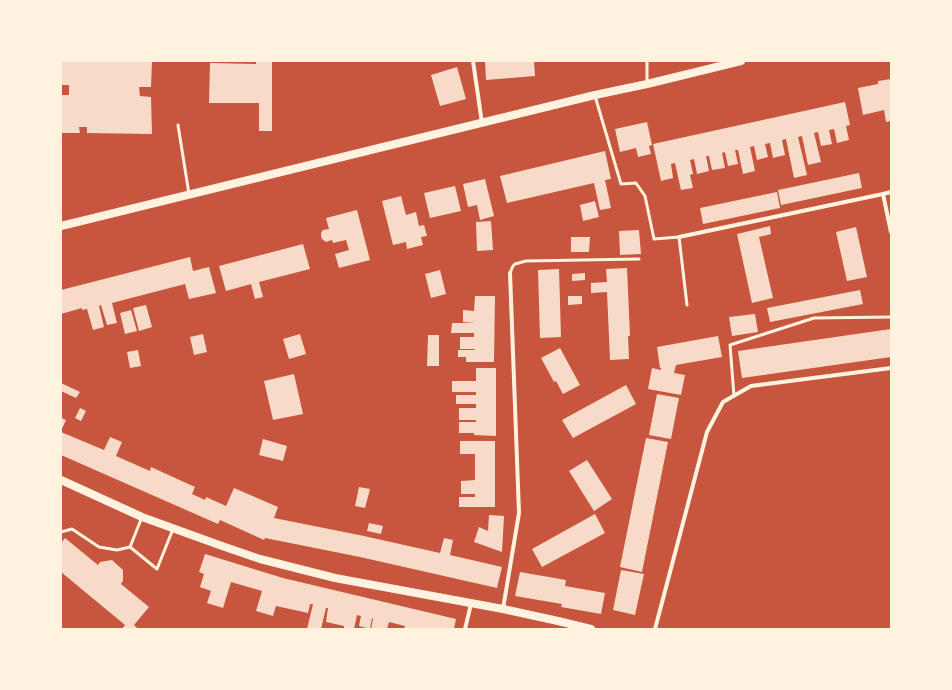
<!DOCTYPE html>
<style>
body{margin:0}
#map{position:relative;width:952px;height:690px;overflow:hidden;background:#c8553d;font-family:"PT Sans",sans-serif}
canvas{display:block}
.frame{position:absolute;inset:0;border:62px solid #fff3e0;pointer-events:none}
</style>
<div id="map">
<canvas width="952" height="690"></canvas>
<div class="frame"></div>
</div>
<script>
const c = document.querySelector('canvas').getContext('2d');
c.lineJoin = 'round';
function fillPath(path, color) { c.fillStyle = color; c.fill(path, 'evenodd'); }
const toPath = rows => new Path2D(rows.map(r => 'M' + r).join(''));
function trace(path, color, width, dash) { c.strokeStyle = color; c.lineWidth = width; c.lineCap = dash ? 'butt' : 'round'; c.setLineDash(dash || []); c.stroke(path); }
const building = toPath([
 [61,61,152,61,151,87,139,87,140,96,151,97,152,134,87,133,87,127,79,127,80,133,61,133,61,95,69,95,69,85,61,85],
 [256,61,272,61,272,131,259,131,259,103,209,103,210,63,256,64],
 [485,61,534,61,535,76,486,80],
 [457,67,466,99,440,106,431,75],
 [891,79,891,121,886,122,884,110,863,115,858,88,878,84,878,81],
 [845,102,850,125,846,126,849,140,837,143,834,129,829,130,832,144,821,146,818,132,814,133,821,162,808,165,802,136,798,137,807,175,794,178,786,139,782,140,785,155,773,158,770,143,765,144,768,157,757,160,754,146,750,147,755,171,743,174,738,150,735,150,738,164,728,166,725,152,722,153,725,168,712,170,709,156,706,156,709,171,697,174,694,159,690,160,693,174,690,175,693,188,681,190,675,163,671,164,673,178,661,181,653,144],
 [647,122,652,145,649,146,651,154,638,157,636,148,620,152,615,129],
 [605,151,611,179,605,180,611,208,600,210,594,183,507,203,500,176],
 [859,173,862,188,781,205,778,190],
 [485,179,494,216,480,220,477,205,468,207,463,184],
 [455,186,461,211,430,218,424,193],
 [777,192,780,208,703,224,700,208],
 [401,196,406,215,416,212,419,226,424,225,427,236,421,237,423,245,407,249,406,242,393,245,382,201],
 [595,201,599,217,583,221,580,205],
 [357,210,370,260,339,268,335,254,349,250,346,240,333,243,332,240,326,242,322,239,321,236,321,233,323,230,329,229,326,218],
 [491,221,493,250,477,251,476,222],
 [770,226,771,234,759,237,773,298,752,303,737,234],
 [856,227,867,277,847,281,836,232],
 [639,230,641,254,620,255,619,231],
 [571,237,590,237,589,252,571,252],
 [303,244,310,269,259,282,263,297,255,299,251,284,226,291,219,266],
 [190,257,193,271,209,267,216,293,189,299,185,284,112,303,117,323,107,325,101,305,99,306,104,327,93,330,87,309,82,310,82,308,61,314,61,290],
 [627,268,630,336,628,336,629,359,610,360,607,292,591,293,591,283,607,282,606,269],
 [559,269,561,337,540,338,538,270],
 [440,270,446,294,431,298,425,274],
 [585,273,585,280,572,281,572,274],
 [860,290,863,304,770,322,767,308],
 [475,296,495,296,494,362,466,362,466,357,458,357,458,350,475,350,474,349,460,349,460,337,474,337,474,333,451,333,452,323,475,323,463,322,463,310,474,311],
 [568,296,582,296,582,304,568,305],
 [146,305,152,327,139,331,133,308],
 [131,310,137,331,125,334,120,313],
 [755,314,758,332,732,336,729,317],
 [891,329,891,357,742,378,738,351],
 [203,334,207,352,194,355,190,337],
 [300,334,306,354,289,359,283,339],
 [428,335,439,335,439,366,427,366],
 [718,336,722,357,676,365,674,373,685,375,681,395,648,389,652,368,661,370,661,368,660,368,657,347],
 [560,348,580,385,563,394,556,381,554,382,541,358],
 [138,350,141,366,130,368,127,352],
 [476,368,496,368,496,436,474,435,474,433,459,433,459,422,476,422,476,420,459,420,459,408,476,408,476,404,456,404,456,395,476,395,476,392,452,392,452,381,476,381],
 [294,374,303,414,273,420,264,381],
 [61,383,80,392,76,398,61,391],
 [626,385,636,404,573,438,562,420],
 [657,394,679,398,671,439,649,435],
 [80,408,86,411,81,421,75,418],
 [61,418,66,420,61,431],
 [61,432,104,450,110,437,122,442,116,456,150,471,151,467,195,487,192,494,205,500,206,497,226,506,234,488,278,507,274,518,364,536,440,553,444,538,453,540,450,555,502,567,497,588,360,557,265,538,264,540,220,520,218,524,61,455],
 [646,438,668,442,642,572,620,567],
 [263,439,287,446,283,461,259,455],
 [460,441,495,441,495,507,459,507,459,497,475,497,475,494,461,494,461,481,475,480,475,454,460,454],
 [587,460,612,499,594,511,569,471],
 [359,487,370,489,365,508,355,506],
 [595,514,605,533,542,567,532,549],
 [489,515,504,516,502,552,474,542,479,527,488,531],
 [369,523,383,526,381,534,367,531],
 [65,538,98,565,100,562,112,560,123,570,123,581,121,584,149,607,134,625,138,629,122,629,125,625,61,572,61,543],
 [205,554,283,578,456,619,454,629,404,629,405,626,389,622,387,629,371,629,373,619,372,618,370,629,359,626,361,616,357,615,354,629,344,629,344,626,326,622,328,608,326,608,321,629,307,629,313,604,310,604,308,613,276,606,273,616,256,611,262,591,231,582,223,608,207,603,211,591,200,587,204,574,199,572],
 [621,570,644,574,635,615,613,610],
 [520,572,566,580,565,586,605,593,601,614,561,607,562,604,515,596]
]);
const service = toPath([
 [647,61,647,82],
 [595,96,621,184,636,183,645,196,654,239,679,237,687,305],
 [178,125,189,194],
 [510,273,513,266,515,264,526,261,639,259],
 [734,396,730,345,814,318,891,317],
 [61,532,72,529,99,547,117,550,130,547],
 [130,547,157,569,173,529],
 [130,547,142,517]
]);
const minor = toPath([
 [473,61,482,123],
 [891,192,883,194,891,232],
 [679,237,883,194],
 [503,609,519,513,510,273],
 [465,629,471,604],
 [655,629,707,432,723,402,751,386,891,368]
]);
const secondary = toPath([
 [61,226,595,95,647,84,741,61],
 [61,480,142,517,222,546,260,559,335,578,503,609,558,621,591,629]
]);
fillPath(building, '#f7dbc8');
trace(service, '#fff3e0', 3);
trace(minor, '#fff3e0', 4);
trace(secondary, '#fff3e0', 8);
</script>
